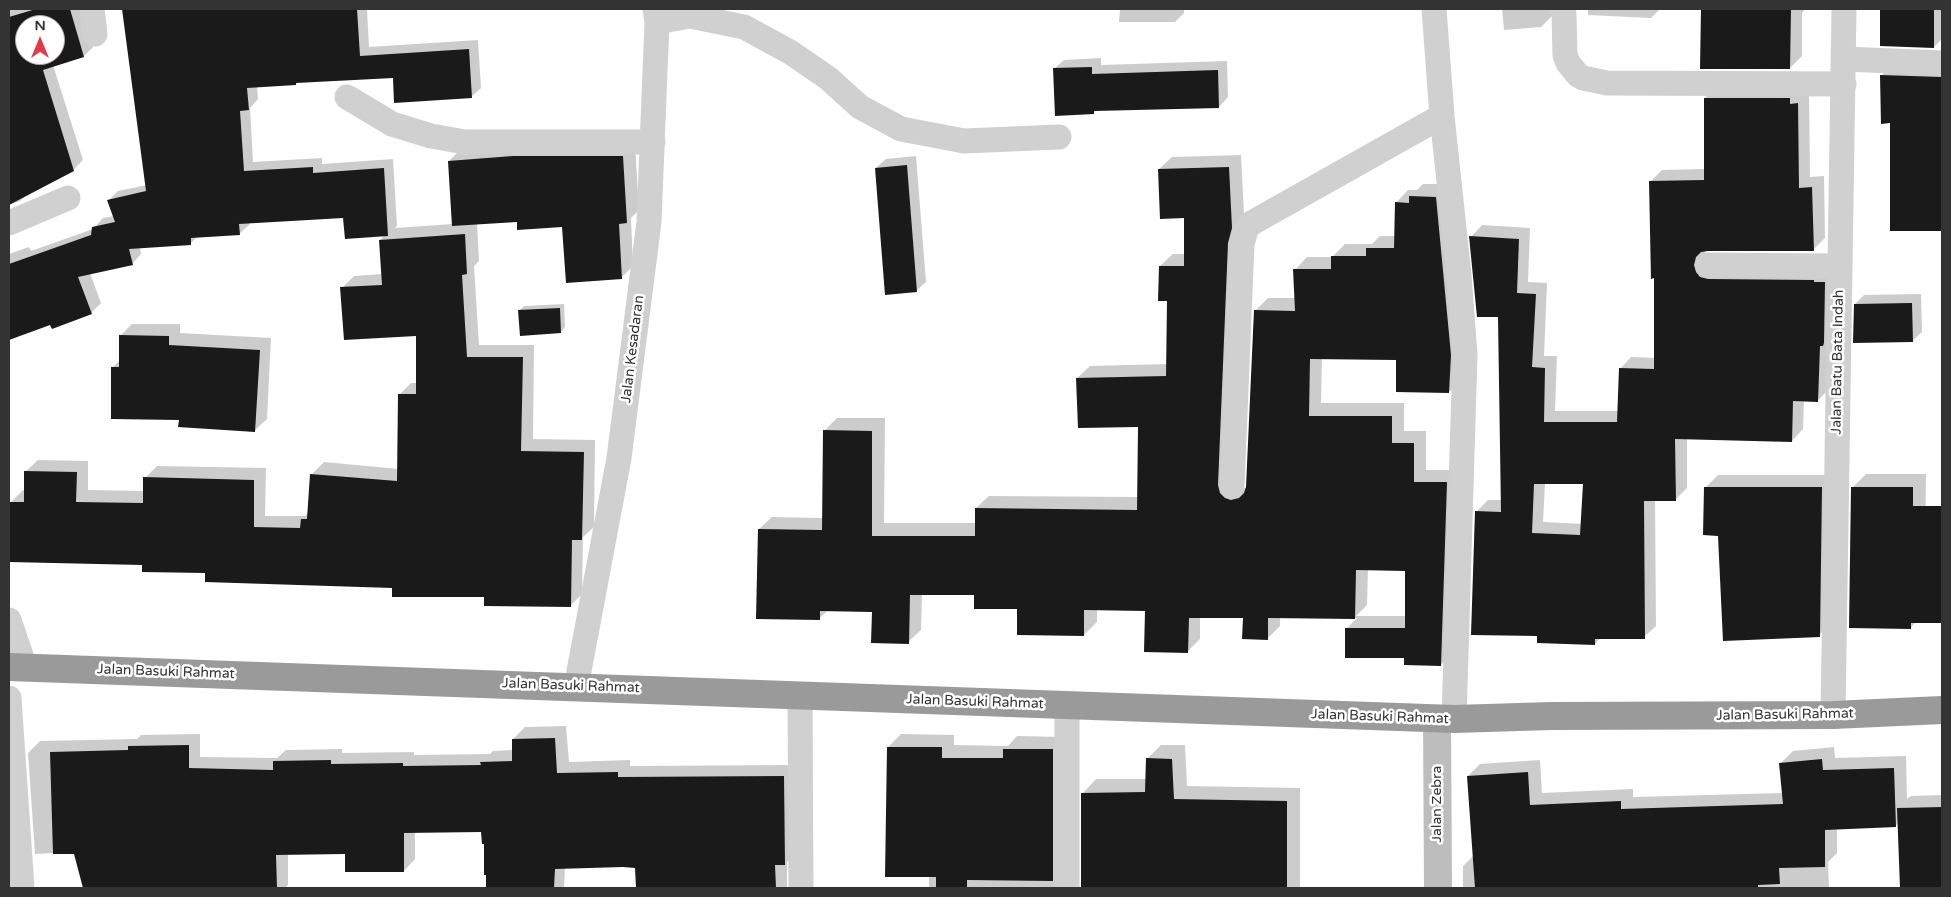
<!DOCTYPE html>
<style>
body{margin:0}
#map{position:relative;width:1951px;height:897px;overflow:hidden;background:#fff;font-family:"Varela Round",sans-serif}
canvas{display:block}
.frame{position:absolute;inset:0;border:10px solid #333;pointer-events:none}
.north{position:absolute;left:15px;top:15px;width:50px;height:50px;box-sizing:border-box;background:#fff;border:1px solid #adadad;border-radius:50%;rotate:0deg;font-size:14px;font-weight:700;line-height:20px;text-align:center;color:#333}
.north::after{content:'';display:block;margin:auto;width:18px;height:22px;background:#e63946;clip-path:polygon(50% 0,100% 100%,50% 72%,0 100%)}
</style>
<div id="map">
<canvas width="1951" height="897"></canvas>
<div class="frame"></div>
<div class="north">N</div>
</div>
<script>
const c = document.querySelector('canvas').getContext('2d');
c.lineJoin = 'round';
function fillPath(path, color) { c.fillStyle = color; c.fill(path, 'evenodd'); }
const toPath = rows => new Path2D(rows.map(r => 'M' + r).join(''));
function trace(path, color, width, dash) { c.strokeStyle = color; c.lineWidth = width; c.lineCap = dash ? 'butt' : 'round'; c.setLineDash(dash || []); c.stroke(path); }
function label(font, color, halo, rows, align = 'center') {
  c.font = font + ' "Varela Round",sans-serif'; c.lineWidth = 5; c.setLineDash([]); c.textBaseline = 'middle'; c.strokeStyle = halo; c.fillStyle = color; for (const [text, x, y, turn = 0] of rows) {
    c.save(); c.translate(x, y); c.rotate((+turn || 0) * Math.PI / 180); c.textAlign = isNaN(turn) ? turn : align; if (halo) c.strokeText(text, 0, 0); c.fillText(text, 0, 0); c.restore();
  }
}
const shadow = toPath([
 [9,9,82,9,93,47,84,56,53,65,83,160,73,170,27,194,20,201,9,205],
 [25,25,55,25,55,55,25,55],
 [123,9,367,9,369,47,478,40,481,88,471,97,394,76,298,82,296,84,257,86,258,99,250,108,253,162,322,158,322,164,393,159,397,226,395,228,453,224,449,161,461,149,635,145,639,210,631,218,633,266,621,278,564,226,518,221,477,223,479,261,474,266,479,345,534,345,533,439,595,440,594,527,583,537,582,594,570,606,393,587,206,572,143,563,10,503,23,490,25,491,25,472,38,460,88,461,88,490,144,491,145,478,157,466,266,468,265,516,305,516,309,512,312,474,324,462,399,469,399,395,411,383,417,383,417,334,342,288,354,276,382,274,380,240,385,235,345,217,249,222,249,225,239,234,197,237,191,243,140,247,141,254,132,264,90,273,101,303,91,313,52,327,51,323,9,339,9,254,29,247,31,251,93,229,103,218,114,216,109,200,118,191,147,185],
 [1120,9,1184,9,1184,13,1175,22,1119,22],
 [1502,9,1553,9,1554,14,1541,27,1504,30],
 [1588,9,1660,9,1651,18,1588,15],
 [1703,9,1805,9,1802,13,1802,56,1790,68,1702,68],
 [1882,9,1942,9,1942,39,1934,47,1882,45],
 [1101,58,1101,65,1227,61,1228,97,1219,107,1097,110,1093,113,1054,69,1064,60],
 [1894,63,1942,65,1942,230,1891,230,1891,122,1882,75],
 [1716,87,1809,92,1810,177,1824,176,1825,238,1813,250,1706,250,1705,253,1707,261,1836,271,1829,389,1818,400,1804,400,1803,429,1792,441,1687,438,1687,488,1676,499,1655,499,1656,626,1644,637,1600,638,1595,644,1539,635,1476,512,1488,500,1502,500,1500,316,1471,237,1482,225,1530,228,1528,282,1547,283,1544,356,1557,356,1555,411,1619,411,1620,369,1631,357,1655,358,1656,277,1650,182,1662,170,1705,169,1705,98],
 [1584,482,1582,524,1543,522,1545,483],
 [1241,155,1244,214,1237,485,1244,488,1248,488,1255,311,1268,298,1296,298,1295,270,1307,257,1332,257,1345,244,1372,244,1380,236,1395,236,1396,203,1408,190,1417,190,1423,184,1448,184,1462,379,1449,392,1397,358,1322,358,1321,403,1404,403,1404,431,1426,431,1426,470,1459,470,1453,652,1441,665,1406,656,1346,629,1357,618,1280,617,1280,626,1268,638,1244,616,1200,616,1200,639,1187,652,1146,609,1097,609,1097,622,1084,635,1018,608,975,594,922,593,921,630,908,642,873,611,828,610,820,618,759,529,772,517,823,518,824,431,837,418,885,418,884,523,976,523,976,508,989,496,1138,497,1139,425,1077,378,1090,366,1168,364,1168,300,1160,266,1173,254,1185,254,1185,217,1159,169,1172,157],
 [1368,569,1407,569,1406,616,1356,616,1367,605],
 [916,156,926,282,916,291,876,168,886,159],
 [1921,294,1922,332,1912,341,1855,304,1864,295],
 [564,304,565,327,561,332,520,310,524,306],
 [132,324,180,324,180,333,271,338,267,419,254,431,180,419,113,367,120,360,120,336],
 [1866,474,1926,474,1924,614,1910,628,1852,488],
 [1718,475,1834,475,1832,623,1819,635,1719,535,1705,488],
 [566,726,569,762,630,760,630,766,795,765,796,852,787,862,787,888,637,888,636,866,565,867,564,888,488,888,485,843,483,830,415,831,415,859,404,871,346,852,288,853,288,885,285,888,84,888,75,852,35,854,28,753,40,741,137,739,141,735,200,734,200,757,277,758,286,750,342,749,342,753,414,752,414,755,490,754,493,751,513,750,513,739,525,727],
 [901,734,954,735,954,745,1008,746,1017,736,1065,737,1060,888,929,888,929,876,888,747],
 [1161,745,1185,745,1187,786,1300,788,1300,888,1081,888,1083,793,1096,779,1146,779,1147,759],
 [1834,747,1835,758,1906,756,1907,799,1911,796,1942,795,1942,888,1901,888,1899,823,1895,826,1837,829,1837,853,1828,862,1829,888,1463,888,1463,866,1474,855,1468,776,1480,764,1540,760,1542,793,1633,789,1633,797,1783,793,1781,763,1793,751]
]);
const building = toPath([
 [36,9,70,9,84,57,43,70,74,171,9,205,9,17],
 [25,25,55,25,55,55,25,55],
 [122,9,357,9,360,56,469,49,472,98,394,103,393,78,296,83,296,85,247,88,249,110,240,111,244,171,313,167,313,173,384,168,388,236,345,239,343,218,239,224,240,235,191,238,191,245,129,249,133,265,78,277,92,314,52,329,50,325,9,340,9,264,91,235,92,227,115,222,107,200,146,191],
 [1701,9,1791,9,1790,69,1700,69],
 [1880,9,1934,9,1934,48,1880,46],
 [1092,67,1092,74,1218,70,1219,108,1094,111,1094,114,1055,116,1053,68],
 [1880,75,1942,77,1942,231,1890,231,1890,123,1881,124],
 [1704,98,1790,98,1790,104,1798,103,1799,188,1812,187,1814,251,1708,251,1701,252,1696,257,1694,265,1696,272,1700,277,1708,279,1814,280,1814,282,1825,282,1824,343,1823,346,1820,346,1818,402,1793,401,1792,442,1675,439,1676,501,1644,501,1645,639,1595,639,1595,645,1537,643,1537,636,1471,635,1475,511,1501,512,1498,317,1477,317,1469,236,1519,239,1517,293,1536,294,1532,367,1545,368,1544,422,1617,422,1619,368,1654,369,1654,278,1651,279,1649,181,1704,180],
 [1534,484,1583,484,1580,535,1532,533],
 [513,156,623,156,627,223,619,224,622,279,566,283,562,227,517,230,517,222,452,226,448,161],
 [907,165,917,292,885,295,875,168],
 [1229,167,1232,228,1228,243,1218,485,1220,493,1225,498,1231,500,1239,498,1244,493,1246,487,1254,310,1295,311,1293,269,1331,269,1331,256,1366,256,1366,248,1394,248,1395,202,1409,203,1409,196,1436,197,1451,355,1449,393,1396,392,1396,360,1310,359,1309,416,1392,416,1392,443,1414,443,1414,482,1447,482,1441,666,1404,665,1404,658,1345,658,1345,628,1405,628,1405,571,1356,570,1355,619,1268,618,1268,640,1242,639,1243,618,1189,618,1188,653,1144,652,1145,611,1084,610,1084,636,1017,635,1017,609,974,609,974,595,910,595,909,644,871,643,872,612,820,611,820,620,756,619,758,529,822,530,823,430,872,431,872,536,975,536,975,508,1137,510,1138,427,1078,428,1076,378,1166,376,1167,301,1158,301,1159,266,1184,266,1184,218,1160,219,1158,169],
 [465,234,467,274,462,275,467,357,523,357,521,451,584,452,582,540,572,540,571,607,484,606,484,597,392,597,392,588,205,582,205,573,142,572,142,565,9,562,9,502,24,502,24,471,77,472,76,502,143,503,143,477,254,480,254,527,300,528,301,519,307,519,310,474,397,481,398,394,416,394,416,336,344,340,340,287,382,285,379,240],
 [1912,303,1913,342,1853,343,1854,304],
 [560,308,561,333,520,336,518,310],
 [119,335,169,336,169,345,260,350,255,432,178,427,179,420,111,419,111,367,119,367],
 [1704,487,1822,487,1820,637,1723,641,1718,536,1703,535],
 [1851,487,1913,487,1913,506,1942,506,1942,623,1911,623,1911,629,1849,628],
 [555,738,557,773,618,772,618,777,784,776,785,865,775,865,776,888,636,888,635,868,623,867,555,869,554,888,486,888,486,875,484,875,484,844,482,844,481,832,404,833,404,872,345,872,345,854,276,855,277,888,83,888,74,854,53,854,50,752,128,750,128,746,189,745,189,768,273,770,273,761,331,760,331,764,403,763,403,766,481,765,480,762,512,761,512,739],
 [887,747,942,747,942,758,1003,758,1003,749,1053,749,1053,881,967,880,967,888,936,888,936,877,885,877],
 [1146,758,1172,759,1174,799,1287,801,1287,888,1081,888,1081,793,1145,792],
 [1822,759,1823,770,1894,768,1896,827,1825,830,1825,867,1779,868,1780,884,1758,885,1758,888,1475,888,1467,776,1528,772,1530,805,1621,801,1621,809,1783,804,1779,763],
 [1942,807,1942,888,1900,888,1897,808]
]);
const street = toPath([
 [92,9,95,34],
 [1434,9,1442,116,1459,275,1465,355,1454,719],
 [1562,9,1564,14,1565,55,1568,63,1578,75,1583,78,1607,83,1844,84],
 [657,22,690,16,744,27,790,52,828,78,860,107,901,129,964,141,1059,137],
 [1844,59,1942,63],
 [347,97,392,124,431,136,465,142,653,142],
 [9,223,68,198],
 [1708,265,1839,266],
 [1232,486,1242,244,1246,230,1250,224,1442,116],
 [9,620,25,667],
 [576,687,619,458,649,222,657,22,655,9],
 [800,695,801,888],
 [9,698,22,888],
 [1833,715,1844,9],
 [1067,888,1067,705]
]);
const secondary = toPath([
 [1437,719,1438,888]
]);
const highway = toPath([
 [9,667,1454,719,1552,716,1833,715,1942,710]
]);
const streetNames = [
 ["Jalan Kesadaran",633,349,-83],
 ["Jalan Batu Bata Indah",1838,362,-89],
 ["Jalan Basuki Rahmat",166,672,2],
 ["Jalan Basuki Rahmat",571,686,2],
 ["Jalan Basuki Rahmat",975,702,2],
 ["Jalan Basuki Rahmat",1785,715,-1],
 ["Jalan Basuki Rahmat",1380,717,2],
 ["Jalan Zebra",1437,804,-90]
];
fillPath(shadow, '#0003');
fillPath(building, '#1a1a1a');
trace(street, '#d0d0d0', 25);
trace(secondary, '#bdbdbd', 28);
trace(highway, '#9a9a9a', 28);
label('14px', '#333', '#fff', streetNames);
</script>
